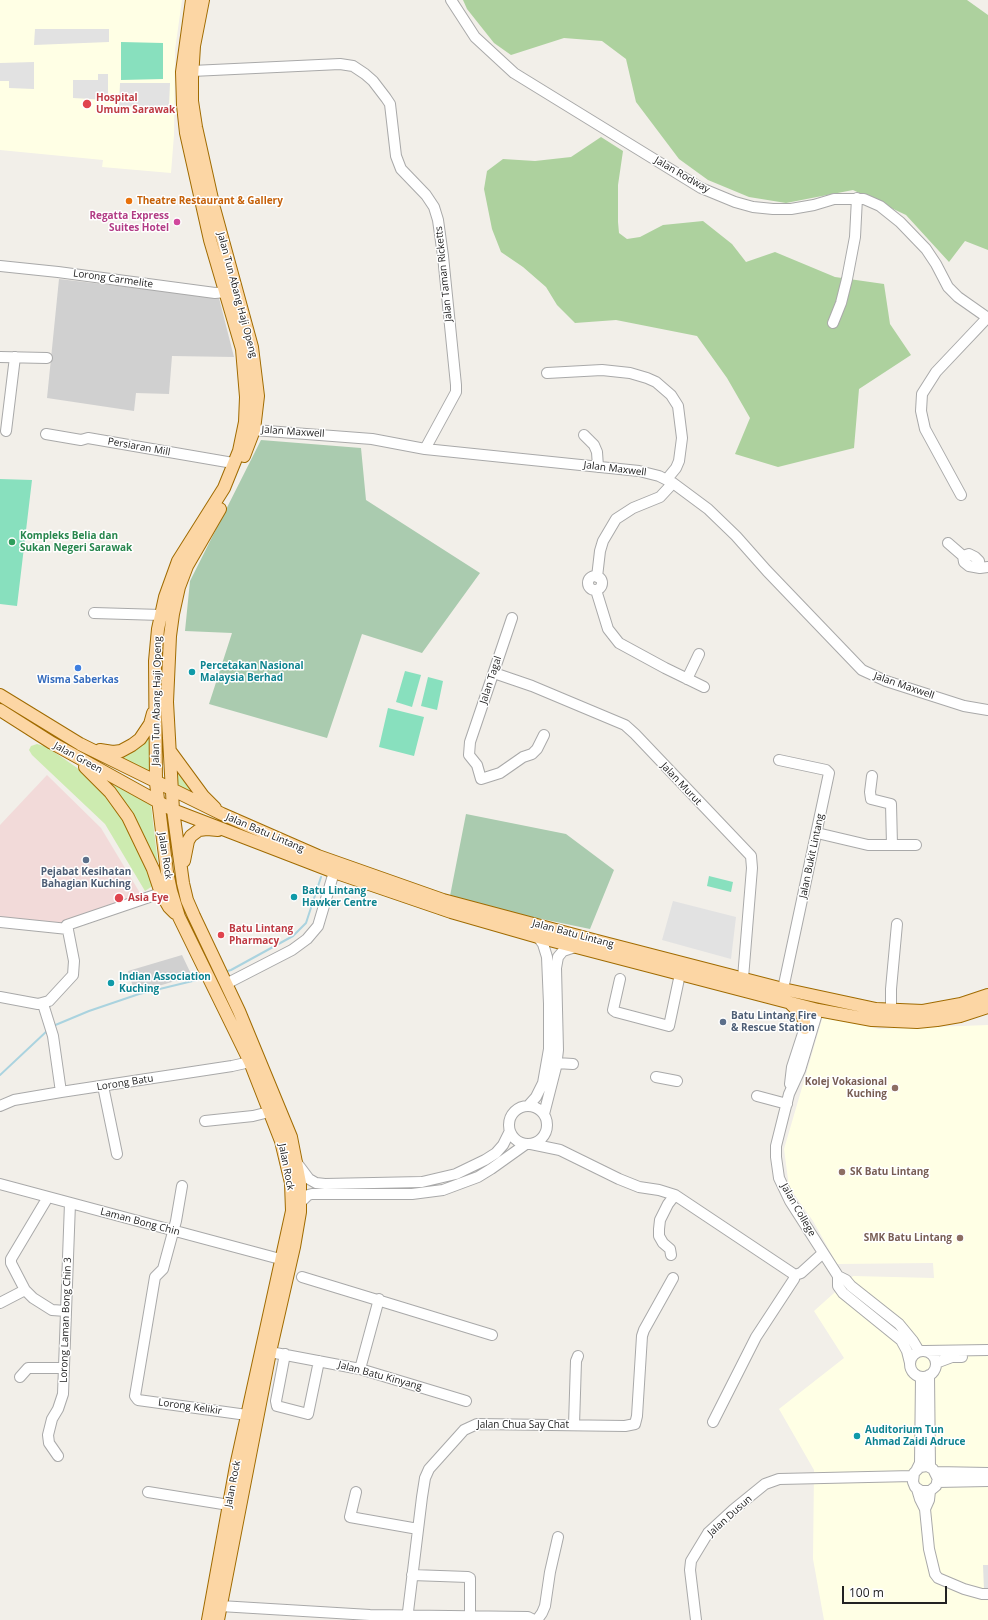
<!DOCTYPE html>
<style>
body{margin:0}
#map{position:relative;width:988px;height:1620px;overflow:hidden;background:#f2efe9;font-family:"Open Sans",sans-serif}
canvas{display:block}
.scale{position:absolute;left:842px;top:1586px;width:105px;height:18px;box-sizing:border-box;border:2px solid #222;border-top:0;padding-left:5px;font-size:12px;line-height:14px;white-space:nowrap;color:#222;-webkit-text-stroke:3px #fff;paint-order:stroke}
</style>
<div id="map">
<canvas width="988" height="1620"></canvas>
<div class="scale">100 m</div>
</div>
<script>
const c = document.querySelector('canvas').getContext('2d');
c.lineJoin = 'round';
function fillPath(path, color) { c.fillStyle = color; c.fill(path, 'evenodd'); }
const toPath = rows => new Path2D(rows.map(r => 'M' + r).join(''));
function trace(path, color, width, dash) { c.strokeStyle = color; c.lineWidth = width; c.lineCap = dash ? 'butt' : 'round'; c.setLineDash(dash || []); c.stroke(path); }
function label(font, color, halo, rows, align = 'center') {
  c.font = font + ' "Open Sans",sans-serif'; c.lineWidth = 3; c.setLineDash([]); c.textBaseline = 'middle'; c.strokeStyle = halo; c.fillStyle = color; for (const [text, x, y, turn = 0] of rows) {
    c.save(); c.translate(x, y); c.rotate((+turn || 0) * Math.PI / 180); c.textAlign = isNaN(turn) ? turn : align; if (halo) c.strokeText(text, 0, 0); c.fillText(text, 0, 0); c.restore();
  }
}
const commercial = toPath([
 [47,775,101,828,146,903,70,928,0,919,0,825]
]);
const education = toPath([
 [0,0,182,0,175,50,174,135,171,173,102,167,103,160,0,150],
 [823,1016,879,1029,988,1025,988,1620,824,1620,813,1559,814,1470,779,1409,844,1358,814,1311,853,1276,934,1278,933,1263,837,1264,813,1221,789,1187,784,1149]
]);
const religious = toPath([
 [59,279,219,298,234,357,172,356,169,394,136,393,134,411,47,398],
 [182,955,192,976,135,993,128,971]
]);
const grass = toPath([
 [150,732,150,774,115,756,137,749],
 [37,744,47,747,83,772,95,783,124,821,154,885,145,891,105,824,32,755,29,750,31,746],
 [175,766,199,798,178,790],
 [101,778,151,805,158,864,135,818,116,791]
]);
const forest = toPath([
 [463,0,967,0,988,15,988,250,965,241,949,262,906,215,853,190,786,203,749,197,708,180,679,159,636,102,626,59,602,41,564,38,511,55,494,43,467,9],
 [601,137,623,151,618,185,618,222,619,233,627,239,640,237,663,225,703,221,732,244,746,262,775,252,835,277,884,284,890,324,911,355,859,389,854,448,778,467,735,454,750,418,727,378,697,336,616,320,575,323,557,305,546,287,523,267,501,252,492,229,484,189,487,171,503,159,535,161,571,157]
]);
const cemetery = toPath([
 [261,440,361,448,366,500,480,573,422,653,362,634,327,738,209,704,232,633,185,631,190,581],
 [466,814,566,834,614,870,590,929,494,909,450,896]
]);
const pitch = toPath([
 [121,42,163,43,163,79,121,80],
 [0,479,32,480,17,606,0,604],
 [405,671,421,675,412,707,396,702],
 [428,677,443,681,437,710,421,706],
 [388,708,424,717,414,756,379,747],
 [709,876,733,882,731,892,707,886]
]);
const parking = toPath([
 [35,29,109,29,109,42,34,45],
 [34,62,34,89,9,88,9,81,0,81,0,63],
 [98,74,108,74,108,100,73,98,73,80,98,80],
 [120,83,170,83,169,108,119,106],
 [673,901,736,917,731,959,662,940],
 [983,1565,988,1565,988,1590,984,1590]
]);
const stream = toPath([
 [224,972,231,970,293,936,306,923,321,877],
 [53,1026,89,1011,139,994,205,978],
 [0,1075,48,1030]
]);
const minor = toPath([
 [451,0,475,37,514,73,701,188,735,202,753,207,773,209,791,209,814,205,834,199,864,199,880,206,900,222,926,249,936,264,948,287,958,297,988,318],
 [192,71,340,64,353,66,365,74,373,81,386,98,390,104,396,156,401,169,426,195,434,207,438,220,443,256,456,385,456,392,425,449],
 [0,266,58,272,215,293,226,292],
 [833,323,841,303,847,279,855,237,857,198],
 [0,357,47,358],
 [547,373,602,370,630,373,647,378,656,382,671,395,678,406,682,438,679,461,676,468,667,479],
 [254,430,372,439,425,449,639,471,659,476,673,483,708,509,736,536,767,571,862,670,886,681,964,706,988,710],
 [6,431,15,357],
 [46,434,81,440,88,438,233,463],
 [584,435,594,445,597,452,598,467],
 [961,495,925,429,921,411,922,394,936,372,988,317],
 [948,543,963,556],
 [980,568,979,561,975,557,969,554,963,556,964,562,969,566,980,568,988,567],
 '588 583a7 7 0 1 1 14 0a7 7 0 1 1-14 0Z',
 [597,577,600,551,603,541,616,519,633,508,660,497,673,483],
 [596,590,608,629,619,643,665,668,704,687],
 [94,613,161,615],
 [512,618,470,742,469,755,477,765,481,779,500,773,523,757,532,754,537,749,544,735],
 [494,673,532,686,625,725,635,734,751,856,752,868,743,978],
 [687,679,699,654],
 [779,760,826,770,829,773,783,989],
 [872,776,870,792,871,799,891,804,892,845],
 [817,833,868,845,916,845],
 [0,922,68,929],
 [620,979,613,1010,616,1012,669,1026,680,974],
 [226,984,292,950,307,939,318,926,334,872],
 [0,997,38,1004,49,1001,73,975,74,961,67,925,161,893],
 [43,1004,53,1036,61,1092],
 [818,1010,800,1070,789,1094,776,1146,776,1157,779,1178,790,1201,838,1276],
 [891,1010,891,989,897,924],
 [556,1063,573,1064],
 [656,1077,677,1081],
 [790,1084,792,1067,807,1021],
 [103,1086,117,1154],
 [757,1096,787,1104],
 '509 1125a19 19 0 1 1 38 0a19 19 0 1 1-38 0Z',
 [0,1106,14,1100,61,1092,232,1066,250,1062],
 [528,1106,536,1097,543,1083,549,1049,549,1004,547,957,543,944,538,937],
 [544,1114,556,1067,558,1050,556,968,558,957,563,951,575,947],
 [205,1121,253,1116,269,1112],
 [531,1144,560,1150,619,1179,639,1187,659,1190,675,1195,795,1275],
 [297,1163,309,1179,316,1183,325,1184,422,1182,456,1174,485,1160,496,1153,503,1145,510,1131],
 [0,1184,280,1259],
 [182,1186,176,1221,163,1269,155,1277,135,1396,138,1400,247,1415],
 [48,1197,11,1259,11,1263,25,1290,33,1298,52,1310,66,1311],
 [300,1203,308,1195,312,1194,412,1194,443,1190,478,1177,491,1169,526,1144],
 [671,1255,670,1249,663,1243,659,1236,659,1229,660,1220,668,1204,675,1195],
 [795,1275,801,1273,823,1253],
 [838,1276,838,1286,843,1293,901,1340,907,1351,910,1363],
 [838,1276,846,1280,851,1286,899,1324,913,1341,919,1351],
 [302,1277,492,1335],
 [0,1303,25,1290],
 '910 1364a13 13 0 1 1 26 0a13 13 0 1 1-26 0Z',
 [925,1351,988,1350],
 [270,1352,360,1369,466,1401],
 [285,1354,276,1401,277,1406,308,1414,319,1361],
 [936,1363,952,1357,962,1357],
 [360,1369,379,1299],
 [929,1375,930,1467],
 [20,1377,28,1368,63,1368],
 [713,1422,756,1337,794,1279,795,1275],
 [574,1425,576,1361,578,1356],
 [58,1456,49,1443,48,1435,52,1419,58,1409,63,1394,70,1203],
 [917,1469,920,1463,921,1377],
 [936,1472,988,1473],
 [937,1482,988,1481],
 [917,1489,920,1499,925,1509,929,1549,935,1574,938,1578,964,1589,982,1594,988,1594],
 [148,1492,229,1505],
 [356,1492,350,1517,418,1529],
 [925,1509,929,1500,930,1491,936,1486,938,1479,933,1469,927,1466,920,1467,914,1473,913,1482,915,1487,921,1491,930,1491],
 [412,1575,468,1577,470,1578,470,1616],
 [220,1606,370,1615,528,1617,534,1620],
 [407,1620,422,1497,425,1478,429,1469,464,1430,477,1424,625,1426,635,1424,637,1416,642,1336,644,1330,673,1278],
 [537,1620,542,1613,545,1606,550,1572,558,1537],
 [696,1620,690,1570,691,1561,708,1533,733,1510,765,1484,779,1479,913,1476]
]);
const major = toPath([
 [192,0,182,72,183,105,186,133,210,240,242,349,246,397,245,422,239,451,224,488,178,561,165,597,158,629,155,661,156,783,167,872,171,891,179,917,250,1062,281,1141,291,1183,292,1211,236,1466,208,1620],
 [203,0,194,46,192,78,192,101,196,127,214,208,252,347,258,396,254,430,244,456],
 [0,695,80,744,222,814,318,856,443,900,597,941,783,989,876,1009,923,1011,961,1004,988,995],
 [0,710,52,743,173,810,334,872,451,912,538,937,818,1010,872,1020,917,1022,937,1020,960,1016,988,1007],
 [100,750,113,752,121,751,132,745,140,739,150,724,153,713],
 [170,751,203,796,215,808],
 [85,767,110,792,128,817,153,869,161,893,169,907,175,913],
 [184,861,188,841,191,836,199,830,207,829,218,830],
 [791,1004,803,1016,805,1028],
 [218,1620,270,1352,294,1247,300,1212,300,1183,291,1137,239,1011,194,916,187,900,183,883,173,810,167,702,170,636,173,614,179,587,187,566,220,509]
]);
const markers = [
 [87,104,5,"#e0444e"],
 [129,201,4,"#e8710a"],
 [177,222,4,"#d1479c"],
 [12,542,4,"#2e9e5b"],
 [78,668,4,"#3f7fe0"],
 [192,672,4,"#0f9aa8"],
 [86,860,4,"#5c6f8a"],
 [294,897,4,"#0f9aa8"],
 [119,898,5,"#e0444e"],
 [221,935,4,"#e0444e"],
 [111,983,4,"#0f9aa8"],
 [723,1022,4,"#5c6f8a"],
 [895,1088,4,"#8d6e63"],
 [842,1172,4,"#8d6e63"],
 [960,1238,4,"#8d6e63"],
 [857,1436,4,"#0f9aa8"]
];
const healthNames = [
 ["Hospital",96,98],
 ["Umum Sarawak",96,110],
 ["Asia Eye",128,898],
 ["Batu Lintang",229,929],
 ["Pharmacy",229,941]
];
const streetNames = [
 ["Jalan Rodway",682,175,30],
 ["Jalan Taman Ricketts",444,274,-96],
 ["Lorong Carmelite",113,279,8],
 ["Jalan Tun Abang Haji Openg",237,295,75],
 ["Jalan Maxwell",293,432,4],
 ["Persiaran Mill",139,447,10],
 ["Jalan Maxwell",615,469,7],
 ["Jalan Tagal",491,680,-72],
 ["Jalan Maxwell",904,686,19],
 ["Jalan Tun Abang Haji Openg",157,701,-89],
 ["Jalan Green",78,758,29],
 ["Jalan Murut",681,784,47],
 ["Jalan Batu Lintang",265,833,23],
 ["Jalan Rock",165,856,81],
 ["Jalan Bukit Lintang",812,856,-78],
 ["Jalan Batu Lintang",573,934,15],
 ["Lorong Batu",125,1083,-9],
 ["Jalan Rock",286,1167,79],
 ["Jalan College",798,1210,60],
 ["Laman Bong Chin",140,1222,15],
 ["Lorong Laman Bong Chin 3",66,1320,-88],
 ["Jalan Batu Kinyang",380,1376,15],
 ["Lorong Kelikir",190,1407,8],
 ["Jalan Chua Say Chat",523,1425],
 ["Jalan Rock",233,1484,-79],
 ["Jalan Dusun",730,1516,-42]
];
const foodNames = [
 ["Theatre Restaurant & Gallery",137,201]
];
const hotelNames = [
 ["Regatta Express",169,216],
 ["Suites Hotel",169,228]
];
const leisureNames = [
 ["Kompleks Belia dan",20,536],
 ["Sukan Negeri Sarawak",20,548]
];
const cultureNames = [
 ["Percetakan Nasional",200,666],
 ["Malaysia Berhad",200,678],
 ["Batu Lintang",302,891],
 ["Hawker Centre",302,903],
 ["Indian Association",119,977],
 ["Kuching",119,989],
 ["Auditorium Tun",865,1430],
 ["Ahmad Zaidi Adruce",865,1442]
];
const shopNames = [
 ["Wisma Saberkas",78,680]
];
const serviceNames = [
 ["Pejabat Kesihatan",86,872],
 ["Bahagian Kuching",86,884],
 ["Batu Lintang Fire",731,1016,"left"],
 ["& Rescue Station",731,1028,"left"]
];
const educationNames = [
 ["Kolej Vokasional",887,1082],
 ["Kuching",887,1094],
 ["SK Batu Lintang",850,1172,"left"],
 ["SMK Batu Lintang",952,1238]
];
fillPath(commercial, '#f2dad9');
fillPath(education, '#ffffe5');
fillPath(religious, '#d0d0d0');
fillPath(grass, '#cdebb0');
fillPath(forest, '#add19e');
fillPath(cemetery, '#aacbaf');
fillPath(pitch, '#88e0be');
fillPath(parking, '#e2e2e2');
trace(stream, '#aad3df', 2);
trace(minor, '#a9a9a9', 12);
trace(major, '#a06b00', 14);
trace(minor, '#fff', 10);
trace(major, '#fcd6a4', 12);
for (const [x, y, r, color] of markers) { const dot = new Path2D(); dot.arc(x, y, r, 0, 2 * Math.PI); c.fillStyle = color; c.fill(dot); trace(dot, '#fff', 1.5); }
label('bold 10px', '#be3a42', '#fff', healthNames, 'left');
label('10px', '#222', '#fff', streetNames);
label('bold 10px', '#c56008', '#fff', foodNames, 'left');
label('bold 10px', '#b23c85', '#fff', hotelNames, 'right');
label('bold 10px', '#27864d', '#fff', leisureNames, 'left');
label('bold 10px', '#0d838f', '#fff', cultureNames, 'left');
label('bold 10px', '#366cbe', '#fff', shopNames);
label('bold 10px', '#4e5e75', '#fff', serviceNames);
label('bold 10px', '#785e54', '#fff', educationNames, 'right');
</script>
